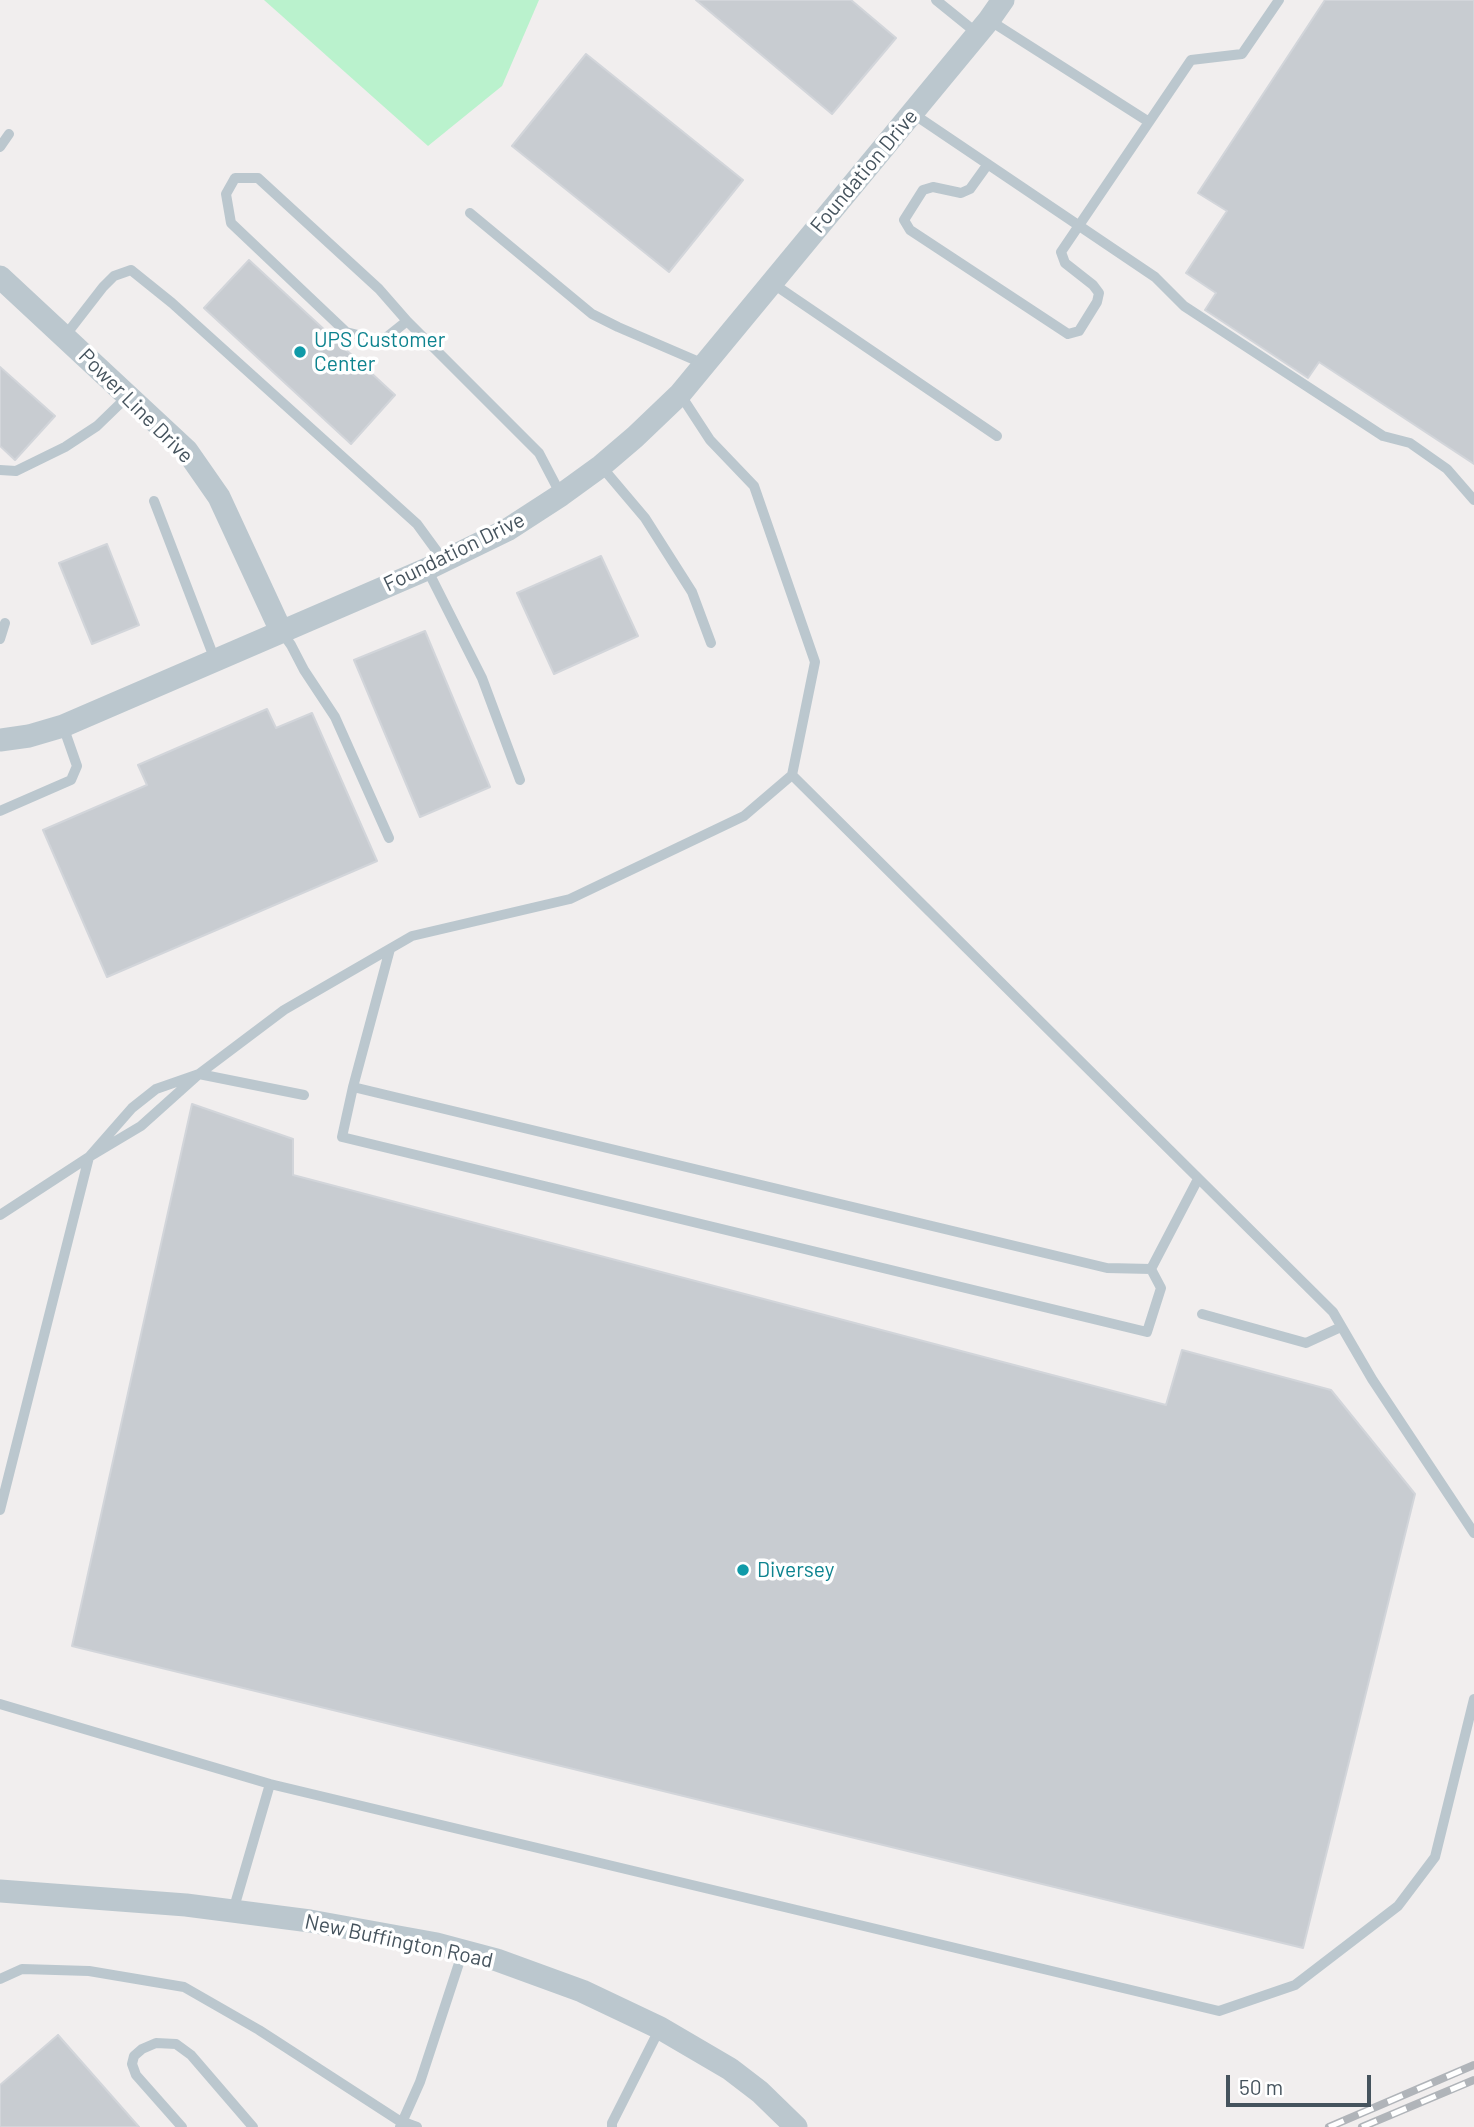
<!DOCTYPE html>
<style>
body{margin:0}
#map{position:relative;width:1474px;height:2127px;overflow:hidden;background:#f1eeee;font-family:Barlow,sans-serif}
canvas{display:block}
.scale{position:absolute;left:1226px;top:2075px;width:145px;height:32px;box-sizing:border-box;border:4px solid #45535d;border-top:0;padding-left:9px;font-size:21px;line-height:24px;white-space:nowrap;color:#45535d;-webkit-text-stroke:5px #fff;paint-order:stroke}
</style>
<div id="map">
<canvas width="1474" height="2127"></canvas>
<div class="scale">50 m</div>
</div>
<script>
const c = document.querySelector('canvas').getContext('2d');
c.lineJoin = 'round';
function fillPath(path, color) { c.fillStyle = color; c.fill(path, 'evenodd'); }
const toPath = rows => new Path2D(rows.map(r => 'M' + r).join(''));
function trace(path, color, width, dash) { c.strokeStyle = color; c.lineWidth = width; c.lineCap = dash ? 'butt' : 'round'; c.setLineDash(dash || []); c.stroke(path); }
function label(font, color, halo, rows, align = 'center') {
  c.font = font + ' Barlow,sans-serif'; c.lineWidth = 7; c.setLineDash([]); c.textBaseline = 'middle'; c.strokeStyle = halo; c.fillStyle = color; for (const [text, x, y, turn = 0] of rows) {
    c.save(); c.translate(x, y); c.rotate((+turn || 0) * Math.PI / 180); c.textAlign = isNaN(turn) ? turn : align; if (halo) c.strokeText(text, 0, 0); c.fillText(text, 0, 0); c.restore();
  }
}
const green = toPath([
 [264,0,539,0,502,86,428,146]
]);
const building = toPath([
 [696,0,851,0,896,38,832,114,696,0],
 [1325,0,1474,0,1474,464,1319,362,1308,378,1205,310,1216,293,1186,273,1227,211,1198,193,1325,0],
 [586,54,743,180,669,272,512,146,586,54],
 [249,260,395,395,351,444,204,308,249,260],
 [0,367,55,416,15,460,0,446,0,367],
 [107,544,139,625,92,644,59,563,107,544],
 [601,556,638,636,554,674,517,593,601,556],
 [425,631,490,787,420,817,354,660,425,631],
 [267,709,276,728,312,713,377,861,107,977,43,830,147,785,138,765,267,709],
 [192,1104,293,1139,293,1175,1166,1405,1182,1350,1331,1390,1415,1494,1303,1948,72,1646,192,1104],
 [58,2035,139,2127,0,2127,0,2085,58,2035]
]);
const lane = toPath([
 [936,0,978,34],
 [989,20,1149,122],
 [912,113,1155,277,1184,306,1383,436,1410,443,1447,469,1474,500],
 [0,147,9,134],
 [988,164,970,189,961,193,933,187,923,190,904,220,910,230,1068,334,1079,331,1097,302,1099,293,1093,285,1065,263,1061,252,1191,60,1242,54,1279,0],
 [470,213,592,314,618,327,704,364],
 [772,283,997,436],
 [407,321,382,341,346,332,231,223,226,194,235,178,258,178,379,289,407,321,539,453,561,495],
 [65,336,103,287,114,276,131,270,172,303,417,524,444,561],
 [680,394,710,440,754,486,815,662,792,775,1333,1312,1372,1379,1474,1533],
 [601,466,645,518,692,592,711,643],
 [0,470,16,471,65,447,97,426,129,395],
 [154,501,215,660],
 [427,569,482,678,520,780],
 [281,631,291,645,304,670,335,717,389,838],
 [0,639,5,623],
 [0,811,71,780,77,766,63,726],
 [390,949,353,1087,1107,1268,1151,1269,1198,1179],
 [353,1087,342,1137,1147,1332,1161,1288,1151,1269],
 [0,1215,89,1157,141,1126,199,1074,284,1010,412,936,570,899,744,816,792,775],
 [1202,1314,1306,1343,1341,1327],
 [0,1510,89,1157,132,1108,156,1089,199,1074,304,1095],
 [0,1704,270,1784],
 [233,1911,270,1784,1219,2011,1295,1985,1398,1906,1435,1857,1474,1699],
 [0,1979,22,1969,89,1971,184,1987,259,2030,398,2120,417,2127],
 [182,2127,136,2075,132,2064,134,2056,142,2049,156,2043,176,2044,191,2055,253,2127],
 [400,2127,420,2082,463,1951],
 [612,2127,612,2123,660,2028]
]);
const street = toPath([
 [0,277,187,451,219,497,281,631],
 [0,740,29,736,63,726,427,569,507,530,561,495,601,466,635,437,680,394,989,20,1003,0],
 [0,1891,186,1905,310,1921,437,1944,497,1960,582,1991,660,2028,730,2069,760,2092,796,2127]
]);
const rail = toPath([
 [1329,2127,1474,2065],
 [1362,2127,1474,2080]
]);
const markers = [
 [300,352,7,"#0f9aa8"],
 [743,1570,7,"#0f9aa8"]
];
const streetNames = [
 ["Foundation Drive",864,171,-50],
 ["Power Line Drive",136,406,45],
 ["Foundation Drive",454,552,-26],
 ["New Buffington Road",399,1941,12]
];
const cultureNames = [
 ["UPS Customer",314,340],
 ["Center",314,364],
 ["Diversey",757,1570]
];
fillPath(green, '#baf2cd');
fillPath(building, '#c8ccd1');
trace(building, '#d2d5da', 2);
trace(lane, '#bbc7ce', 10);
trace(street, '#bbc7ce', 23);
trace(rail, '#b0b4b9', 8);
trace(rail, '#fff', 5, [16]);
for (const [x, y, r, color] of markers) { const dot = new Path2D(); dot.arc(x, y, r, 0, 2 * Math.PI); c.fillStyle = color; c.fill(dot); trace(dot, '#fff', 2.5); }
label('21px', '#45535d', '#fff', streetNames);
label('21px', '#0d838f', '#fff', cultureNames, 'left');
</script>
